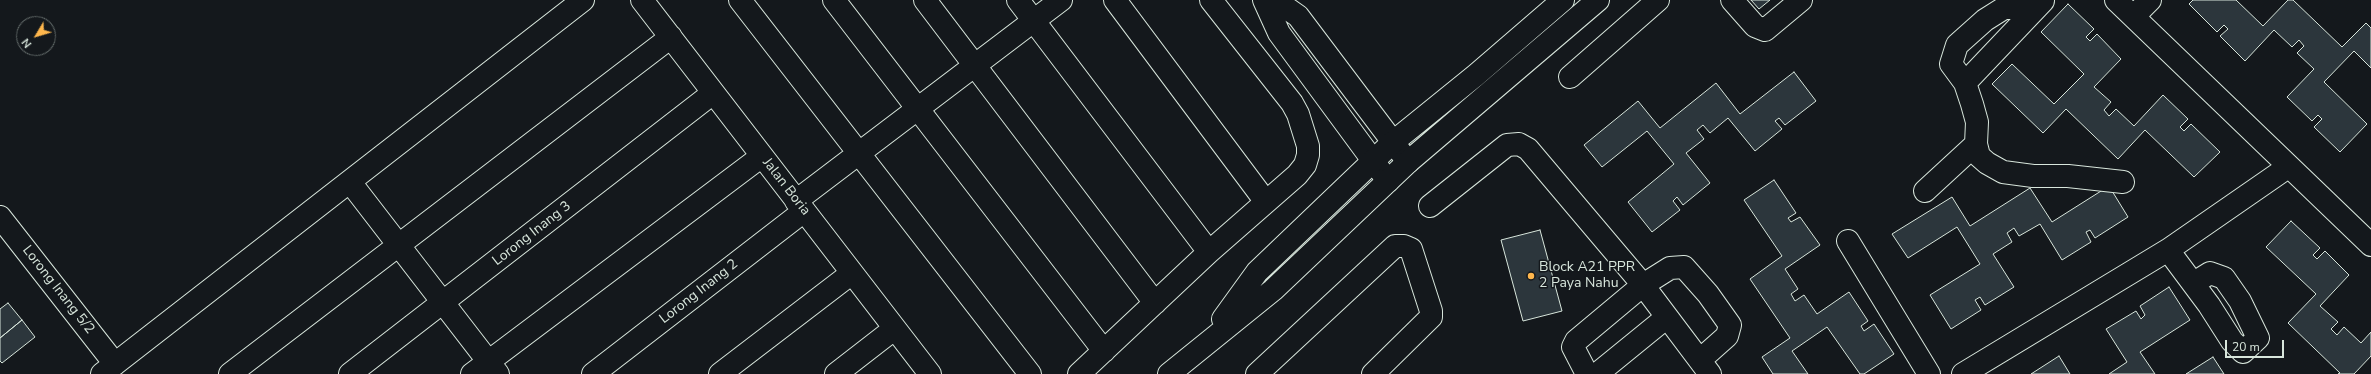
<!DOCTYPE html>
<style>
body{margin:0}
#map{position:relative;width:2371px;height:374px;overflow:hidden;background:#14181c;font-family:"Nunito Sans",sans-serif}
canvas{display:block}
.north{position:absolute;left:16px;top:16px;width:40px;height:40px;box-sizing:border-box;background:#14181c;border:1px solid #626a69;border-radius:50%;rotate:232deg;font-size:11px;font-weight:700;line-height:16px;text-align:center;color:#d8e6dc}
.north::after{content:'';display:block;margin:auto;width:14px;height:18px;background:#ffb74d;clip-path:polygon(50% 0,100% 100%,50% 72%,0 100%)}
.scale{position:absolute;left:2225px;top:340px;width:59px;height:18px;box-sizing:border-box;border:2px solid #d8e6dc;border-top:0;padding-left:5px;font-size:12px;line-height:14px;white-space:nowrap;color:#d8e6dc;-webkit-text-stroke:3px #14181c;paint-order:stroke}
</style>
<div id="map">
<canvas width="2371" height="374"></canvas>
<div class="north">N</div>
<div class="scale">20 m</div>
</div>
<script>
const c = document.querySelector('canvas').getContext('2d');
c.lineJoin = 'round';
function fillPath(path, color) { c.fillStyle = color; c.fill(path, 'evenodd'); }
const toPath = rows => new Path2D(rows.map(r => 'M' + r).join(''));
function trace(path, color, width, dash) { c.strokeStyle = color; c.lineWidth = width; c.lineCap = dash ? 'butt' : 'round'; c.setLineDash(dash || []); c.stroke(path); }
function label(font, color, halo, rows, align = 'center') {
  c.font = font + ' "Nunito Sans",sans-serif'; c.lineWidth = 3; c.setLineDash([]); c.textBaseline = 'middle'; c.strokeStyle = halo; c.fillStyle = color; for (const [text, x, y, turn = 0] of rows) {
    c.save(); c.translate(x, y); c.rotate((+turn || 0) * Math.PI / 180); c.textAlign = isNaN(turn) ? turn : align; if (halo) c.strokeText(text, 0, 0); c.fillText(text, 0, 0); c.restore();
  }
}
const building = toPath([
 [1751,0,1770,0,1759,9,1751,0],
 [2193,0,2236,0,2263,26,2288,0,2293,0,2342,47,2366,23,2371,28,2371,68,2354,51,2324,82,2367,124,2340,152,2314,127,2322,119,2318,115,2312,121,2287,97,2314,69,2297,53,2304,46,2299,40,2292,47,2274,30,2245,61,2220,36,2228,29,2224,25,2217,32,2189,4,2193,0],
 [2068,4,2094,29,2086,37,2090,41,2097,34,2121,59,2094,87,2111,102,2104,110,2109,116,2116,109,2134,126,2163,95,2188,119,2180,127,2184,131,2191,124,2220,152,2194,177,2145,130,2118,159,2066,109,2043,133,1992,84,2012,64,2054,104,2084,74,2041,32,2068,4],
 [1794,72,1816,101,1785,125,1779,118,1775,121,1782,129,1755,151,1728,118,1710,133,1703,125,1697,130,1704,139,1686,153,1710,183,1683,205,1677,197,1673,201,1680,210,1652,232,1628,202,1674,164,1647,131,1602,167,1584,145,1638,101,1660,128,1716,83,1740,114,1794,72],
 [1774,180,1796,213,1788,218,1791,222,1800,217,1820,245,1785,269,1798,289,1791,294,1795,301,1804,295,1817,314,1849,292,1868,321,1861,326,1864,331,1874,324,1894,354,1864,374,1860,374,1827,327,1792,351,1808,374,1773,374,1762,357,1790,338,1750,279,1782,256,1744,200,1774,180],
 [2109,186,2128,217,2095,238,2090,230,2086,232,2091,242,2062,260,2040,224,2019,236,2014,228,2007,233,2012,242,1993,254,2014,287,1985,305,1980,297,1975,300,1981,310,1951,329,1930,295,1980,264,1957,227,1908,258,1892,234,1952,197,1970,226,2030,188,2052,222,2109,186],
 [2291,221,2320,248,2313,255,2317,259,2325,251,2349,275,2320,306,2338,322,2331,329,2337,335,2344,327,2361,343,2371,332,2371,356,2354,374,2338,374,2340,373,2288,323,2316,294,2266,247,2291,221],
 [1540,230,1562,311,1523,321,1501,240,1540,230],
 [2169,287,2190,320,2140,352,2155,374,2109,374,2127,362,2106,329,2136,311,2141,319,2145,315,2140,306,2169,287],
 [8,303,22,320,0,338,0,309,8,303],
 [22,320,35,337,2,363,0,361,0,338,22,320],
 [2059,356,2070,374,2031,374,2059,356],
 [2213,357,2224,374,2186,374,2213,357]
]);
const minor = toPath([
 [642,0,930,374],
 [740,0,1030,374],
 [834,0,1104,351],
 [925,0,1155,303],
 [1018,0,1209,252],
 [1115,0,1266,202],
 [1264,0,1279,33,1388,181],
 [1275,0,1298,16,1408,162],
 [1732,0,1755,26,1765,30,1801,0],
 [2116,0,2371,245],
 [2037,7,2004,8,1985,20,1957,45,1951,64,1965,83,1972,104,1977,122,1976,144,1979,156,1987,163,2003,172,2033,176,2068,176,2123,182],
 [2134,16,2150,0],
 [1570,77,1658,0],
 [1965,83,2043,1],
 [350,182,498,374],
 [1925,191,1976,144],
 [796,201,1061,0],
 [1430,206,1507,145,1519,144,1528,149,1643,285,1710,374],
 [0,217,115,364],
 [1848,241,1929,374],
 [2168,250,2209,305,2232,341,2243,352,2258,338,2240,301,2224,278,2210,273,2194,283],
 [102,374,583,0],
 [230,374,671,37],
 [350,374,713,93],
 [472,374,762,156],
 [593,374,804,211],
 [720,374,852,273],
 [836,374,894,329],
 [1079,374,1209,252,1297,175,1305,165,1308,155,1308,146,1298,114,1292,103,1211,0],
 [1257,374,1395,246,1404,246,1411,249,1431,311,1431,317,1373,374],
 [1587,374,1573,347,1576,341,1643,285,1670,268,1684,267,1708,294,1730,325,1727,336,1700,360],
 [1597,374,1667,317],
 [1963,374,2168,250,2288,167]
]);
const major = toPath([
 [1223,319,1257,272,1392,143,1476,75,1563,0],
 [1169,374,1273,290,1408,162,1598,0]
]);
const markers = [
 [1531,276,4,"#ffb74d"]
];
const streetNames = [
 ["Jalan Boria",786,187,52],
 ["Lorong Inang 3",532,234,-38],
 ["Lorong Inang 5/2",58,290,52],
 ["Lorong Inang 2",699,292,-38]
];
const poiNames = [
 ["Block A21 PPR",1539,268],
 ["2 Paya Nahu",1539,284]
];
fillPath(building, '#2c363c');
trace(building, '#d8e6dc', 1);
trace(minor, '#d8e6dc', 24);
trace(major, '#d8e6dc', 24);
trace(minor, '#14181c', 22);
trace(major, '#14181c', 22);
for (const [x, y, r, color] of markers) { const dot = new Path2D(); dot.arc(x, y, r, 0, 2 * Math.PI); c.fillStyle = color; c.fill(dot); trace(dot, '#14181c', 1.5); }
label('14px', '#d8e6dc', '#14181c', streetNames);
label('14px', '#d8e6dc', '#14181c', poiNames, 'left');
</script>
